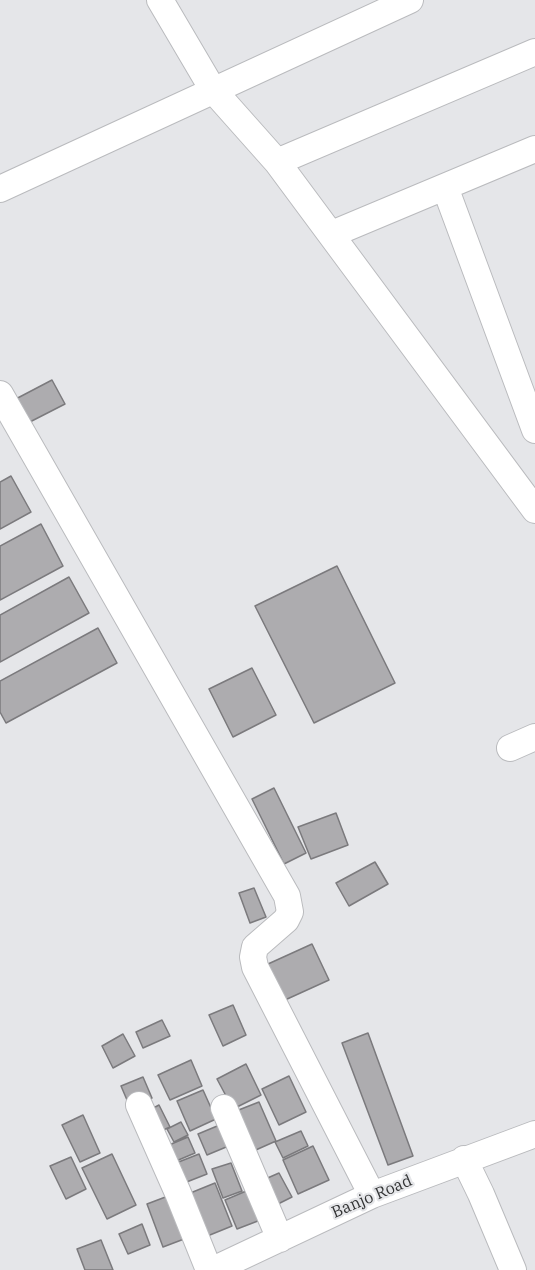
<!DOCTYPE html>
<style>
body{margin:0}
canvas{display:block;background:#e5e6e9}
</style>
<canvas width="535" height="1270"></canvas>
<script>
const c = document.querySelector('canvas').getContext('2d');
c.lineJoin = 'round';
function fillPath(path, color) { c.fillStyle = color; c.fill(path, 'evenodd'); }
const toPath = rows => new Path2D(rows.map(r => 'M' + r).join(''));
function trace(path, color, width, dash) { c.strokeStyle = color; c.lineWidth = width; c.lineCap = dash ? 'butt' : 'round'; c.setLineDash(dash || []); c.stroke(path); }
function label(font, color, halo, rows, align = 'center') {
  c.font = font + ' "IBM Plex Serif",serif'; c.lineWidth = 4.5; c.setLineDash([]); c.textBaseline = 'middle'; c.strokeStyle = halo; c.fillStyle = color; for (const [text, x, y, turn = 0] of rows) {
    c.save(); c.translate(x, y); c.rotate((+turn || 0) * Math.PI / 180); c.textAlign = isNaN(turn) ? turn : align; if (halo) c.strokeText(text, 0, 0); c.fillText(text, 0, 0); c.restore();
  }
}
const building = toPath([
 [52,380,65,404,22,426,10,402,52,380],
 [11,476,31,512,0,529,0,482,11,476],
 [41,524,63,566,0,600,0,546,41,524],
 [337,566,395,683,314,723,255,606,337,566],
 [69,577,89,613,0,662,0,615,69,577],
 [98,628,117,663,6,723,0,712,0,681,98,628],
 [252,668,276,715,233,737,209,689,252,668],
 [274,788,306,853,284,864,252,799,274,788],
 [336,813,348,845,311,859,298,827,336,813],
 [375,862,388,884,349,906,336,883,375,862],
 [254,888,266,917,250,923,239,893,254,888],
 [312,944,329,980,285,1000,268,964,312,944],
 [233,1005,246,1035,223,1046,209,1015,233,1005],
 [162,1020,170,1036,143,1048,136,1032,162,1020],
 [368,1033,413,1156,388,1165,342,1043,368,1033],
 [123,1034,135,1056,113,1068,102,1046,123,1034],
 [191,1060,202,1086,170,1100,158,1075,191,1060],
 [246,1064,261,1095,233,1109,217,1079,246,1064],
 [289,1076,306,1112,279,1125,262,1089,289,1076],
 [143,1077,152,1098,130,1107,121,1086,143,1077],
 [203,1090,216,1119,190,1131,177,1101,203,1090],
 [259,1102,276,1141,249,1153,231,1113,259,1102],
 [159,1105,170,1127,154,1134,144,1113,159,1105],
 [83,1115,100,1153,80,1162,62,1125,83,1115],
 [181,1122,188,1135,174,1142,167,1129,181,1122],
 [222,1124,231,1145,207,1155,198,1134,222,1124],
 [301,1131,308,1146,283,1158,275,1142,301,1131],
 [188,1137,195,1153,169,1164,162,1148,188,1137],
 [313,1146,329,1180,298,1194,283,1160,313,1146],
 [112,1154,136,1205,107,1219,82,1168,112,1154],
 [199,1154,207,1174,179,1185,171,1165,199,1154],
 [71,1157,86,1189,66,1199,50,1166,71,1157],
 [231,1163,242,1191,223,1198,212,1169,231,1163],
 [279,1173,292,1197,276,1205,263,1180,279,1173],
 [215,1183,232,1226,200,1239,183,1196,215,1183],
 [251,1189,263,1219,237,1229,225,1200,251,1189],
 [176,1193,192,1236,163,1247,147,1204,176,1193],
 [142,1224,150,1245,128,1254,119,1234,142,1224],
 [101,1240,113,1270,85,1270,77,1249,101,1240]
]);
const minor = toPath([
 [160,0,213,90,277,162,535,510],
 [277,162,535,52],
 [445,187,535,430],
 [0,189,410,0],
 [332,234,535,149],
 [0,394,287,896,290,912,286,920,255,947,253,957,255,967,372,1195],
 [510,748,535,737],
 [139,1105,178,1193,209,1270],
 [224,1108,280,1239],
 [464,1159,481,1194,513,1270],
 [213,1270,372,1195,535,1134]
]);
const streetNames = [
 ["Banjo Road",372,1197,-23]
];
fillPath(building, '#adacaf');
trace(building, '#7b7a7d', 1.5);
trace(minor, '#babbbe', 28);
trace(minor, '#fff', 26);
label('16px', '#323334', '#e5e6e9', streetNames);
</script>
